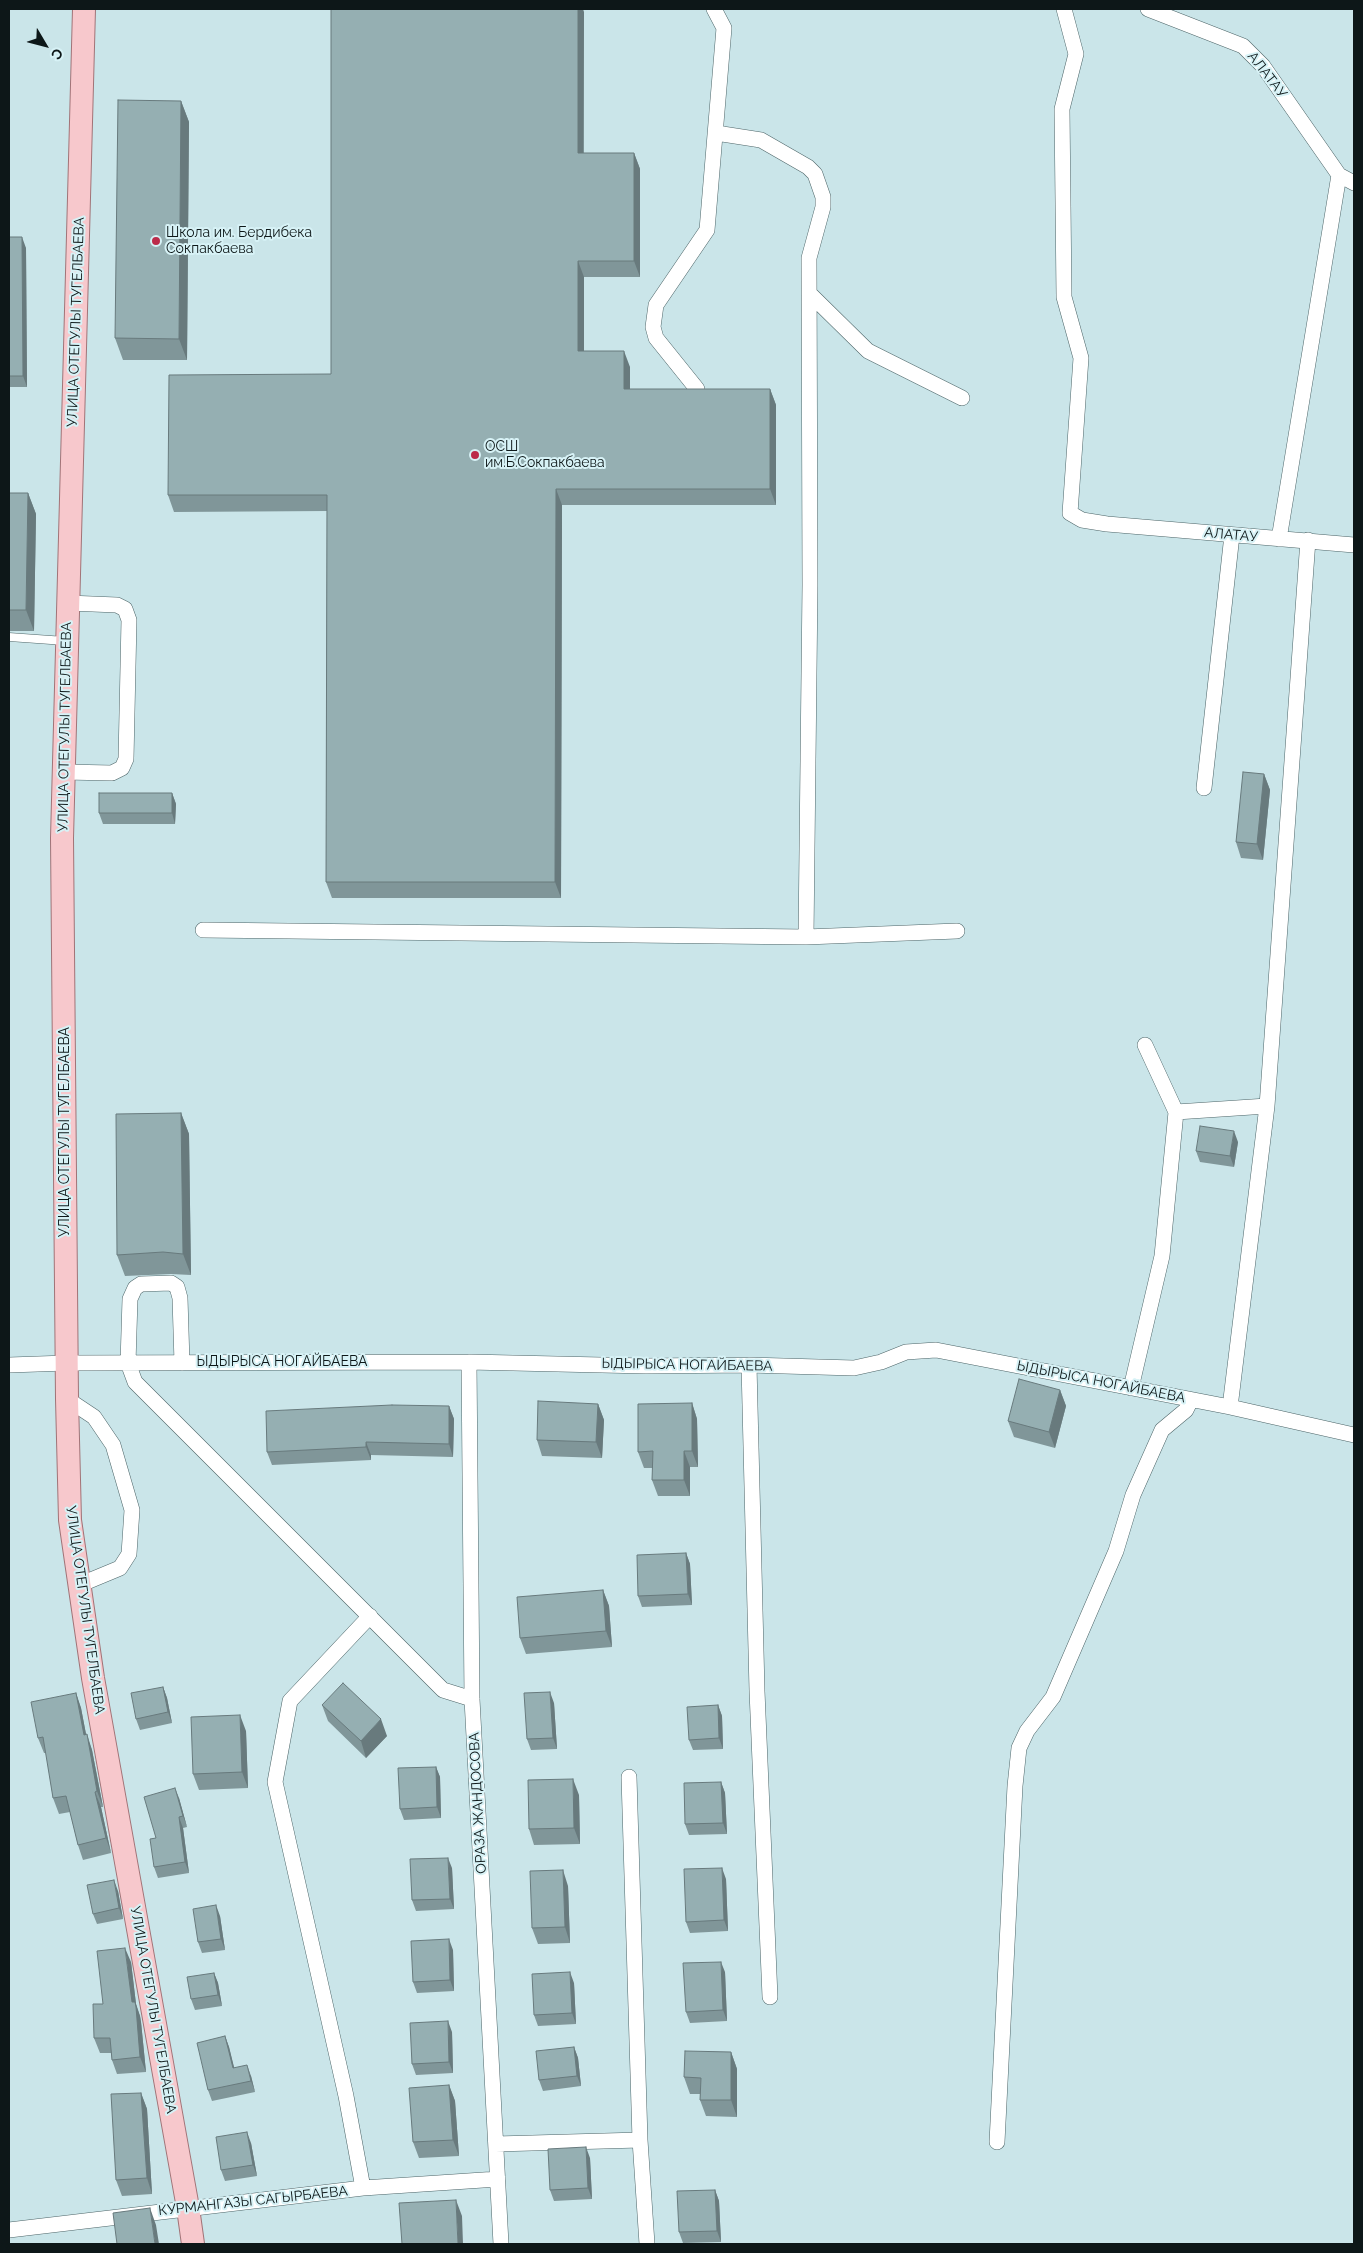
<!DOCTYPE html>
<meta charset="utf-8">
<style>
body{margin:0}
#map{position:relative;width:1363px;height:2253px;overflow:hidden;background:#cae5e9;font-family:Raleway,sans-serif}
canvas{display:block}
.frame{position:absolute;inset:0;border:10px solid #0d1718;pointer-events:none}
.north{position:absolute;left:20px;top:20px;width:50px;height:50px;-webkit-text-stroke:4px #d7f2f6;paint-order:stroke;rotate:127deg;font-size:14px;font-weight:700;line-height:20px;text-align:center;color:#0d1718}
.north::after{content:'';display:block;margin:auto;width:18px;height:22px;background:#0d1718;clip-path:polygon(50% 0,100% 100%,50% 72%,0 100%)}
</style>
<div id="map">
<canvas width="1363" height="2253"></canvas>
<div class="frame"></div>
<div class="north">С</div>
</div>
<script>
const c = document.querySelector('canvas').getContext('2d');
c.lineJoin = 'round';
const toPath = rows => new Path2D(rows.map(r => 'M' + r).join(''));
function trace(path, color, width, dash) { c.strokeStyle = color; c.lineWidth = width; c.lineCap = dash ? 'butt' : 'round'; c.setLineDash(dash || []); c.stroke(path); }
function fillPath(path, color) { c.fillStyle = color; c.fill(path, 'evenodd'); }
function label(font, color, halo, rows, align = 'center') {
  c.font = font + ' Raleway,sans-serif'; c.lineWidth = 4; c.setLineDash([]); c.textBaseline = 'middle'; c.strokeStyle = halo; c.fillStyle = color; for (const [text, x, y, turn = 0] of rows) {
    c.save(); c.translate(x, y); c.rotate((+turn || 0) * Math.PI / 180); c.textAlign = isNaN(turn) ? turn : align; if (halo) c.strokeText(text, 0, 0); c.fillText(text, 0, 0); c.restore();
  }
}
const service = toPath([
 [9,637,65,641]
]);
const minor = toPath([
 [1064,9,1076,54,1062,109,1064,297,1081,358,1070,513,1082,520,1107,524,1354,545],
 [1148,9,1243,46,1263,66,1339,175,1354,183],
 [716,133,761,140,808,167,815,174,823,197,823,207,809,258,810,585,806,937],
 [810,294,868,351,962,398],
 [697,389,656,338,653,327,656,305,707,230,724,28,714,9],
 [1279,539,1339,175],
 [64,772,112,773,122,768,126,759,129,620,125,609,117,605,68,603],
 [1204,788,1232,535],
 [203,930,806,937,957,931],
 [1176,1112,1267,1106],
 [469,1362,472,1699,501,2244],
 [182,1363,180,1298,177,1287,171,1283,141,1284,135,1288,130,1299,128,1363,135,1382,443,1690,472,1699],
 [9,1365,67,1363,469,1362,646,1366,749,1365,854,1368,881,1362,906,1352,936,1350,1230,1407,1354,1435],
 [749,1365,757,1691,770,1997],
 [1131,1388,1162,1256,1176,1112,1145,1045],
 [67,1399,94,1417,113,1445,132,1510,129,1554,120,1568,79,1585],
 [1230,1407,1267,1106,1308,540],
 [629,1777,640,2140,647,2244],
 [997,2142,1015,1786,1019,1748,1027,1731,1053,1697,1116,1551,1133,1495,1162,1430,1186,1410,1191,1400],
 [496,2144,640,2140],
 [363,2188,346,2096,275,1782,290,1701,370,1616],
 [9,2230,363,2188,498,2179]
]);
const primary = toPath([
 [84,9,62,838,67,1399,70,1520,93,1678,188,2208,193,2244]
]);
const wall = toPath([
 [584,12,584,153,634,153,640,169,640,277,584,277,584,351,630,367,630,389,770,389,776,405,776,505,562,505,561,898,332,898,326,882,327,511,174,512,168,495,331,374],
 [181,101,189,122,187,360,123,360,115,338],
 [9,237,26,248,27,387,9,387],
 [9,493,28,493,36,514,34,631,9,631],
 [1264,774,1270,790,1263,860,1241,858,1236,842],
 [172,793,176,804,175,824,103,824,99,813],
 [181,1113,189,1134,191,1275,171,1274,125,1276,117,1255],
 [1238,1142,1234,1167,1200,1162,1196,1151],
 [1060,1390,1066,1406,1055,1448,1014,1437,1008,1421],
 [692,1403,697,1419,698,1467,690,1467,690,1496,658,1496,652,1480,653,1468,644,1468,638,1452],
 [598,1404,604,1420,602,1458,542,1456,537,1440],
 [449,1406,454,1419,453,1457,371,1455,371,1460,272,1465,267,1452],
 [686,1553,690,1564,692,1605,642,1607,638,1596],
 [603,1590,609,1606,612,1647,526,1654,520,1638],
 [163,1687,167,1698,172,1723,140,1730,136,1719],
 [76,1693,81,1708,86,1734,92,1750,103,1807,101,1807,111,1853,83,1860,78,1845,70,1812,59,1814,53,1798,46,1753,44,1753,38,1738],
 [554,1703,557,1749,531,1750,527,1739],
 [322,1705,387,1736,366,1758,328,1721],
 [718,1705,722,1716,723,1749,693,1750,689,1740],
 [246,1731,248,1788,199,1790,193,1774],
 [436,1767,440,1777,441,1818,404,1820,400,1809],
 [721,1782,725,1793,727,1834,689,1835,685,1824],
 [579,1795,580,1844,534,1845,529,1829],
 [179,1798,187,1827,183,1828,189,1873,158,1878,154,1867,156,1838],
 [452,1868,454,1909,416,1911,412,1900],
 [726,1879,728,1931,690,1933,686,1922],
 [568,1886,570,1943,538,1944,532,1928],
 [118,1891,123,1919,97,1924,93,1914],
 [220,1916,225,1950,202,1953,198,1942],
 [453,1950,454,1991,417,1993,413,1982],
 [131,1962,136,2004,140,2016,141,2022,146,2072,117,2074,112,2060,111,2053,100,2053,94,2038,103,2004],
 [725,1972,727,2021,690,2023,686,2012],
 [214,1973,218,1983,222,2006,195,2010,191,1999],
 [574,1983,576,2024,538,2026,534,2015],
 [452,2032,453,2073,416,2075,412,2064],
 [225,2036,229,2047,234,2068,251,2076,255,2092,212,2101,208,2090],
 [574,2047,578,2058,581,2086,543,2091,539,2080],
 [731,2052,737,2069,737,2117,706,2116,700,2100,700,2094,690,2094,684,2077],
 [449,2085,455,2101,459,2156,419,2158,413,2142],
 [141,2093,147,2109,152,2194,122,2196,116,2180],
 [251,2143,257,2176,225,2181,221,2170],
 [590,2158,592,2199,554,2201,550,2190],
 [715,2190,719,2201,721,2242,683,2243,679,2232]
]);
const shadedWall = toPath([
 [578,9,583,9,584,12,583,169,578,153],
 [181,101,189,122,187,360,179,339],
 [634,153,640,169,640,277,634,261],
 [22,237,26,248,27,387,23,376],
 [578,261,584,277,584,367,578,351],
 [624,351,630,367,630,406,624,389],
 [770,389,776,405,776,505,770,489],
 [556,489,562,505,561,898,555,882],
 [28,493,36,514,34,631,26,610],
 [1264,774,1270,790,1263,860,1257,844],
 [172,793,176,804,175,824,172,813],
 [181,1113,189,1134,191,1275,183,1254],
 [1234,1131,1238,1142,1234,1167,1230,1156],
 [1060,1390,1066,1406,1055,1448,1049,1432],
 [692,1403,697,1419,698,1467,692,1451],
 [598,1404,604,1420,602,1458,596,1442],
 [449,1406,454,1419,453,1457,449,1444],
 [366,1442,371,1455,371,1460,366,1447],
 [684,1451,690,1467,690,1496,684,1480],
 [686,1553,690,1564,692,1605,688,1594],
 [603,1590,609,1606,612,1647,606,1631],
 [163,1687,167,1698,172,1723,168,1712],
 [550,1692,554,1703,557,1749,553,1738],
 [76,1693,81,1708,89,1750,84,1735],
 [718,1705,722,1716,723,1749,719,1738],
 [240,1715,246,1731,248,1788,242,1772],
 [381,1719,387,1736,366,1758,361,1741],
 [87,1734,92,1750,103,1807,97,1791],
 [436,1767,440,1777,441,1818,437,1807],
 [573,1779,579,1795,580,1844,574,1828],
 [721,1782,725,1793,727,1834,723,1823],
 [175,1788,179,1798,187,1827,183,1816],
 [95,1792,101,1807,111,1853,106,1838],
 [179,1817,183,1828,189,1873,185,1862],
 [448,1858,452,1868,454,1909,450,1899],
 [722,1868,726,1879,728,1931,724,1920],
 [563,1870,568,1886,570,1943,565,1927],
 [114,1880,118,1891,123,1919,119,1908],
 [216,1905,220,1916,225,1950,221,1939],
 [449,1939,453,1950,454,1991,450,1980],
 [125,1948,131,1962,136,2004,140,2016,141,2022,146,2072,140,2057,132,2002],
 [721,1962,725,1972,727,2021,723,2010],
 [570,1972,574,1983,576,2024,572,2013],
 [214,1973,218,1983,222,2006,218,1995],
 [448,2021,452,2032,453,2073,449,2062],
 [225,2036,229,2047,237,2079,233,2068],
 [574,2047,578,2058,581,2086,577,2076],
 [731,2052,737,2069,737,2117,731,2100],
 [247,2065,251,2076,255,2092,251,2081],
 [449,2085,455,2101,459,2156,453,2140],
 [141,2093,147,2109,152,2194,147,2178],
 [247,2132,251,2143,257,2176,253,2165],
 [586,2147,590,2158,592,2199,588,2188],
 [715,2190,719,2201,721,2242,717,2231],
 [456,2200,462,2216,463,2244,458,2244],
 [150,2208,156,2225,159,2244,155,2244]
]);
const building = toPath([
 [331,9,578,9,578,153,634,153,634,261,578,261,578,351,624,351,624,389,770,389,770,489,556,489,555,882,326,882,327,495,168,495,169,375,331,374,331,9],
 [118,100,181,101,179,339,115,338,118,100],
 [9,237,22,237,23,376,9,376,9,237],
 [9,493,28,493,26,610,9,610,9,493],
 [1243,772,1264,774,1257,844,1236,842,1243,772],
 [99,793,172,793,172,813,99,813,99,793],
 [181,1113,183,1254,163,1252,117,1255,116,1114,181,1113],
 [1200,1126,1234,1131,1230,1156,1196,1151,1200,1126],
 [1019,1379,1060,1390,1049,1432,1008,1421,1019,1379],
 [538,1401,598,1404,596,1442,537,1440,538,1401],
 [692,1403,692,1451,684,1451,684,1480,652,1480,653,1451,638,1452,638,1404,692,1403],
 [392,1405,449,1406,449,1444,366,1442,366,1447,267,1452,266,1411,392,1405],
 [686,1553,688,1594,638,1596,637,1555,686,1553],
 [603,1590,606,1631,520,1638,517,1597,603,1590],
 [343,1683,381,1719,361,1741,322,1705,343,1683],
 [163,1687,168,1712,136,1719,131,1693,163,1687],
 [550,1692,553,1738,527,1739,524,1693,550,1692],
 [76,1693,84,1735,87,1734,97,1791,95,1792,106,1838,78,1845,66,1796,53,1798,43,1737,38,1738,31,1702,76,1693],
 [718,1705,719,1738,689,1740,687,1707,718,1705],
 [240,1715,242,1772,193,1774,191,1717,240,1715],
 [436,1767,437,1807,400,1809,398,1768,436,1767],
 [573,1779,574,1828,529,1829,528,1780,573,1779],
 [721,1782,723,1823,685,1824,684,1783,721,1782],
 [175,1788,183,1816,179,1817,185,1862,154,1867,150,1839,156,1838,144,1797,175,1788],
 [448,1858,450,1899,412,1900,410,1859,448,1858],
 [722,1868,724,1920,686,1922,684,1869,722,1868],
 [563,1870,565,1927,532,1928,530,1871,563,1870],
 [114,1880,119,1908,93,1914,87,1885,114,1880],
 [216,1905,221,1939,198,1942,193,1909,216,1905],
 [449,1939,450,1980,413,1982,411,1941,449,1939],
 [125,1948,132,2002,135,2002,136,2007,140,2057,112,2060,110,2038,94,2038,93,2004,103,2004,97,1951,125,1948],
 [721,1962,723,2010,686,2012,683,1963,721,1962],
 [570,1972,572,2013,534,2015,532,1974,570,1972],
 [214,1973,218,1995,191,1999,187,1977,214,1973],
 [448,2021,449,2062,412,2064,410,2023,448,2021],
 [225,2036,233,2068,247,2065,251,2081,208,2090,197,2043,225,2036],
 [574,2047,577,2076,539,2080,536,2051,574,2047],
 [685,2051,731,2052,731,2100,700,2100,701,2078,684,2077,685,2051],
 [449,2085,453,2140,413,2142,409,2088,449,2085],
 [141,2093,147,2178,116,2180,111,2094,141,2093],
 [247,2132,253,2165,221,2170,216,2137,247,2132],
 [586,2147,588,2188,550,2190,548,2149,586,2147],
 [715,2190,717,2231,679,2232,677,2191,715,2190],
 [456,2200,458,2244,402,2244,399,2203,456,2200],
 [150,2208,155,2244,117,2244,113,2213,150,2208]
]);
const markers = [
 [156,241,5,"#bc2b4a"],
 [475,455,5,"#bc2b4a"]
];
const streetNames = [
 ["АЛАТАУ",1267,75,52],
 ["УЛИЦА ОТЕГУЛЫ ТУГЕЛБАЕВА",76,322,-88],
 ["АЛАТАУ",1231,535,5],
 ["УЛИЦА ОТЕГУЛЫ ТУГЕЛБАЕВА",65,727,-89],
 ["УЛИЦА ОТЕГУЛЫ ТУГЕЛБАЕВА",65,1132,-90],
 ["ЫДЫРЫСА НОГАЙБАЕВА",282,1362],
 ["ЫДЫРЫСА НОГАЙБАЕВА",687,1365,1],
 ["ЫДЫРЫСА НОГАЙБАЕВА",1101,1382,11],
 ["УЛИЦА ОТЕГУЛЫ ТУГЕЛБАЕВА",85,1610,82],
 ["ОРАЗА ЖАНДОСОВА",478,1803,-93],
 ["УЛИЦА ОТЕГУЛЫ ТУГЕЛБАЕВА",153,2010,80],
 ["КУРМАНГАЗЫ САГЫРБАЕВА",253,2201,-6]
];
const poiNames = [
 ["Школа им. Бердибека",166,233],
 ["Сокпакбаева",166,249],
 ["ОСШ",485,447],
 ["им.Б.Сокпакбаева",485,463]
];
trace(service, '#4d6568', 9);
trace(minor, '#4d6568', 16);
trace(primary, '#a17377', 24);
trace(service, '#fff', 8);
trace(minor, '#fff', 15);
trace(primary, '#f7c8cc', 22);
fillPath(wall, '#809699');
fillPath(shadedWall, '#687a7d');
fillPath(building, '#95afb2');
trace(building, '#687a7d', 1);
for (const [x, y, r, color] of markers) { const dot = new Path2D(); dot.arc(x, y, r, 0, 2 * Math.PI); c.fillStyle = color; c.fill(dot); trace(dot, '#d7f2f6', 2); }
label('14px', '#0d1718', '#d7f2f6', streetNames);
label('14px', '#0d1718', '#d7f2f6', poiNames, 'left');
</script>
